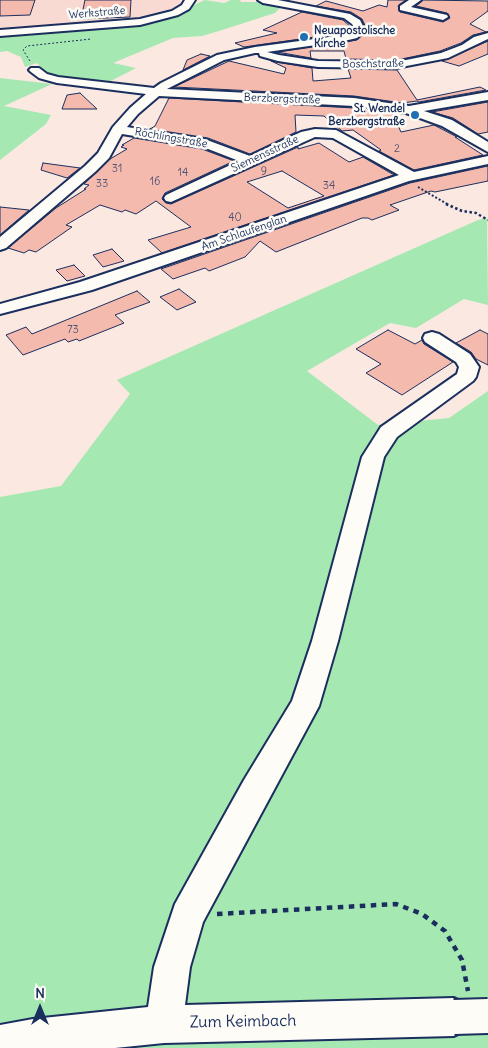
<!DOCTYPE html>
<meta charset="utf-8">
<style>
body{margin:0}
#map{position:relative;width:488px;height:1048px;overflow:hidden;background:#fae8e1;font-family:Delius,sans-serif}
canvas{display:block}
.north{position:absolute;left:15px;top:983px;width:50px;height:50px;-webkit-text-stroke:4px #fdfcf7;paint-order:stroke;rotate:0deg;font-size:14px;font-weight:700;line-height:20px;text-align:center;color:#1b2f5e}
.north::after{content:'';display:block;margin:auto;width:18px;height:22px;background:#1b2f5e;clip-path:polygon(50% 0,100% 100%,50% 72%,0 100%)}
</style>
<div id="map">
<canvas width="488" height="1048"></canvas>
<div class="north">N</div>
</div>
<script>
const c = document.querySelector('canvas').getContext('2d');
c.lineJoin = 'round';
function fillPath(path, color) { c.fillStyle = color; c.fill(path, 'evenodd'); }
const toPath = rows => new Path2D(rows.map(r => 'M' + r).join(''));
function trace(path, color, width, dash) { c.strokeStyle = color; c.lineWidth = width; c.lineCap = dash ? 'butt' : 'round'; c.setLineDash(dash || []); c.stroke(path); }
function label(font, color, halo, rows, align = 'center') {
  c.font = font + ' Delius,sans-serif'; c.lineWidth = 5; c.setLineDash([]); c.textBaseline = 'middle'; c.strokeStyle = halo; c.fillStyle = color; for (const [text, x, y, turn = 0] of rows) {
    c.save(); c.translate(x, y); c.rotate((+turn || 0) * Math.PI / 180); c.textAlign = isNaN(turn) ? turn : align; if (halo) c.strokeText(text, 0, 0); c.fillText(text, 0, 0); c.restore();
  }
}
const built = toPath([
 [0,0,179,0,187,8,175,14,101,28,0,37]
]);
const green = toPath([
 [205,0,224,3,231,0,240,0,241,2,263,2,281,7,275,13,219,31,202,36,173,38,113,63,136,68,105,84,47,74,37,63,25,67,21,57,7,51,0,52,0,37,134,24,187,8],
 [0,78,52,84,4,106,51,115,46,124,0,160],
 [487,218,488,305,464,299,416,328,390,323,307,371,378,425,449,418,488,391,488,1048,0,1048,0,497,61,486,130,394,117,380,478,220]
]);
const building = toPath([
 [0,0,35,0,30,15,0,16,0,0],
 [85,0,131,0,130,17,81,19,85,0],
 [388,0,406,0,398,6,400,12,443,22,450,18,447,13,416,6,423,0,488,1,488,11,470,24,486,32,473,35,461,43,440,51,397,60,346,59,344,51,310,51,311,58,277,52,357,40,367,30,362,19,351,12,316,6,326,1,363,11,379,5,387,7,388,0],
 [302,12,343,20,352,28,343,33,244,47,235,43,277,33,263,30,302,12],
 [488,41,488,54,459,66,442,61,488,41],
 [201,54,210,56,183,70,187,60,201,54],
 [229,61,284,74,286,68,271,61,312,68,313,81,351,78,348,69,397,70,417,100,480,87,486,90,419,102,417,101,402,103,354,96,174,87,229,61],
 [80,93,97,109,62,109,67,95,80,93],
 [169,98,354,108,392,113,401,132,434,125,457,137,455,137,483,155,414,170,379,151,381,150,353,130,342,131,324,116,295,115,296,132,250,154,208,138,150,129,155,126,169,98],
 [488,102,488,132,478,134,453,118,432,112,488,102],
 [134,138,202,149,234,161,165,193,162,199,166,203,171,204,298,147,298,149,319,143,349,162,363,157,394,175,162,253,148,240,191,227,156,201,136,214,125,210,122,212,100,205,66,225,72,227,36,252,29,250,24,253,8,248,56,208,86,189,84,189,89,185,84,184,110,159,127,149,121,147,124,145,122,145,134,138],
 [282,171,324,196,288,208,247,182,282,171],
 [43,163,80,168,67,178,41,170,43,163],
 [488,166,488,181,435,192,431,191,390,205,399,210,372,220,368,218,362,218,276,252,260,241,245,257,209,271,205,268,173,279,161,269,410,183,488,166],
 [0,207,29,210,0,235,0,207],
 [112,249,124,261,103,267,93,255,112,249],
 [74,265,85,276,67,281,56,270,74,265],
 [179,289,196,302,177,310,160,297,179,289],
 [137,291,150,302,115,315,124,323,79,341,77,339,68,342,65,339,23,355,6,335,26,327,32,334,137,291],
 [388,330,415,344,422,340,424,344,453,362,402,395,366,373,381,364,356,349,388,330],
 [480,330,488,334,488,365,476,359,471,352,456,343,480,330]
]);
const pathFar3 = toPath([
 [30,61,23,50,27,46,91,39]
]);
const pathFar2 = toPath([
 [418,187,449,205]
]);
const pathFar1 = toPath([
 [446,204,462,211,476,213,488,220]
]);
const path = toPath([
 [217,914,396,904,422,914,445,931,462,960,468,991]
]);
const minor = toPath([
 [185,0,195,0,189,9,178,15,140,25,0,36,0,30,140,19,172,11,182,5,185,0],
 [258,0,278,0,350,14,360,20,365,30,357,38,344,41,267,52,279,55,318,61,396,62,441,53,462,45,474,37,488,33,488,39,448,58,396,68,318,67,278,61,260,56,259,53,255,53,224,60,167,89,354,98,409,106,488,92,488,100,424,111,452,120,488,142,488,152,442,126,406,113,354,106,159,96,138,114,127,127,207,140,250,156,301,132,315,129,336,130,414,172,488,156,488,164,409,181,92,290,0,314,0,304,80,282,399,175,333,138,315,137,171,202,166,201,164,198,166,195,239,161,203,147,122,134,109,158,95,172,6,248,0,250,0,237,85,166,98,153,113,127,130,108,146,94,57,83,39,78,31,72,29,70,31,68,39,68,47,74,58,77,154,88,161,83,217,55,255,47,344,35,355,29,352,24,344,18,263,3,258,0],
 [409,0,421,0,411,7,447,15,448,17,443,20,400,10,400,6,409,0],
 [432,332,439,334,470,354,479,367,476,377,473,381,397,437,384,457,338,641,319,706,203,922,190,967,185,1005,454,998,467,1004,473,1017,467,1030,454,1036,164,1043,115,1048,0,1048,0,1025,33,1019,148,1007,154,967,175,904,244,780,292,701,312,641,362,457,381,427,457,374,459,367,456,362,425,342,423,338,425,334,432,332]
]);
const minorBridge = toPath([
 [454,1017,488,1016]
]);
const markers = [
 [304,37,5,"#1f6fb2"],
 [415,115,5,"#1f6fb2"]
];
const farStreetnames = [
 ["Werkstraße",97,13,-5],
 ["Boschstraße",373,64,-1],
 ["Berzbergstraße",282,99,2],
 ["Röchlingstraße",171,138,10],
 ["Siemensstraße",265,154,-25],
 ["Am Schlaufenglan",244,233,-19]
];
const farPoinames = [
 ["Neuapostolische",314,31],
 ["Kirche",314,44],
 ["St. Wendel",405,109,"right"],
 ["Berzbergstraße",405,122,"right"]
];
const numberNames = [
 ["2",397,149],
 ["31",117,169],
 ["9",264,172],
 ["14",183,173],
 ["16",155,182],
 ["33",102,184],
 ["34",329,186],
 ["40",235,218],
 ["73",73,330]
];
const nearStreetnames = [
 ["Zum Keimbach",243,1022,-1]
];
fillPath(built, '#f8dad2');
fillPath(green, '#a6e8b2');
fillPath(building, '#f4baae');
trace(building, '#1b2f5e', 1);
trace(minor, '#1b2f5e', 4);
trace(pathFar3, '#1b2f5e', 1, [2, 2]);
trace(pathFar2, '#1b2f5e', 2, [2, 2]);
trace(pathFar1, '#1b2f5e', 2.5, [2.5, 2.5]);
trace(path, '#1b2f5e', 4.5, [5.5, 5.5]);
fillPath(minor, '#fdfcf7');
trace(minorBridge, '#1b2f5e', 38, []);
trace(minorBridge, '#fdfcf7', 34);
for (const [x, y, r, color] of markers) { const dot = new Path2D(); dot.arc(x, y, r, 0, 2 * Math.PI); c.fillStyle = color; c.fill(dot); trace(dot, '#fdfcf7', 2); }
label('11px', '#1b2f5e', '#fdfcf7', farStreetnames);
label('bold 11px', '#1b2f5e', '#fdfcf7', farPoinames, 'left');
label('11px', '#515272', null, numberNames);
label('16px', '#1b2f5e', '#fdfcf7', nearStreetnames);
</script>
